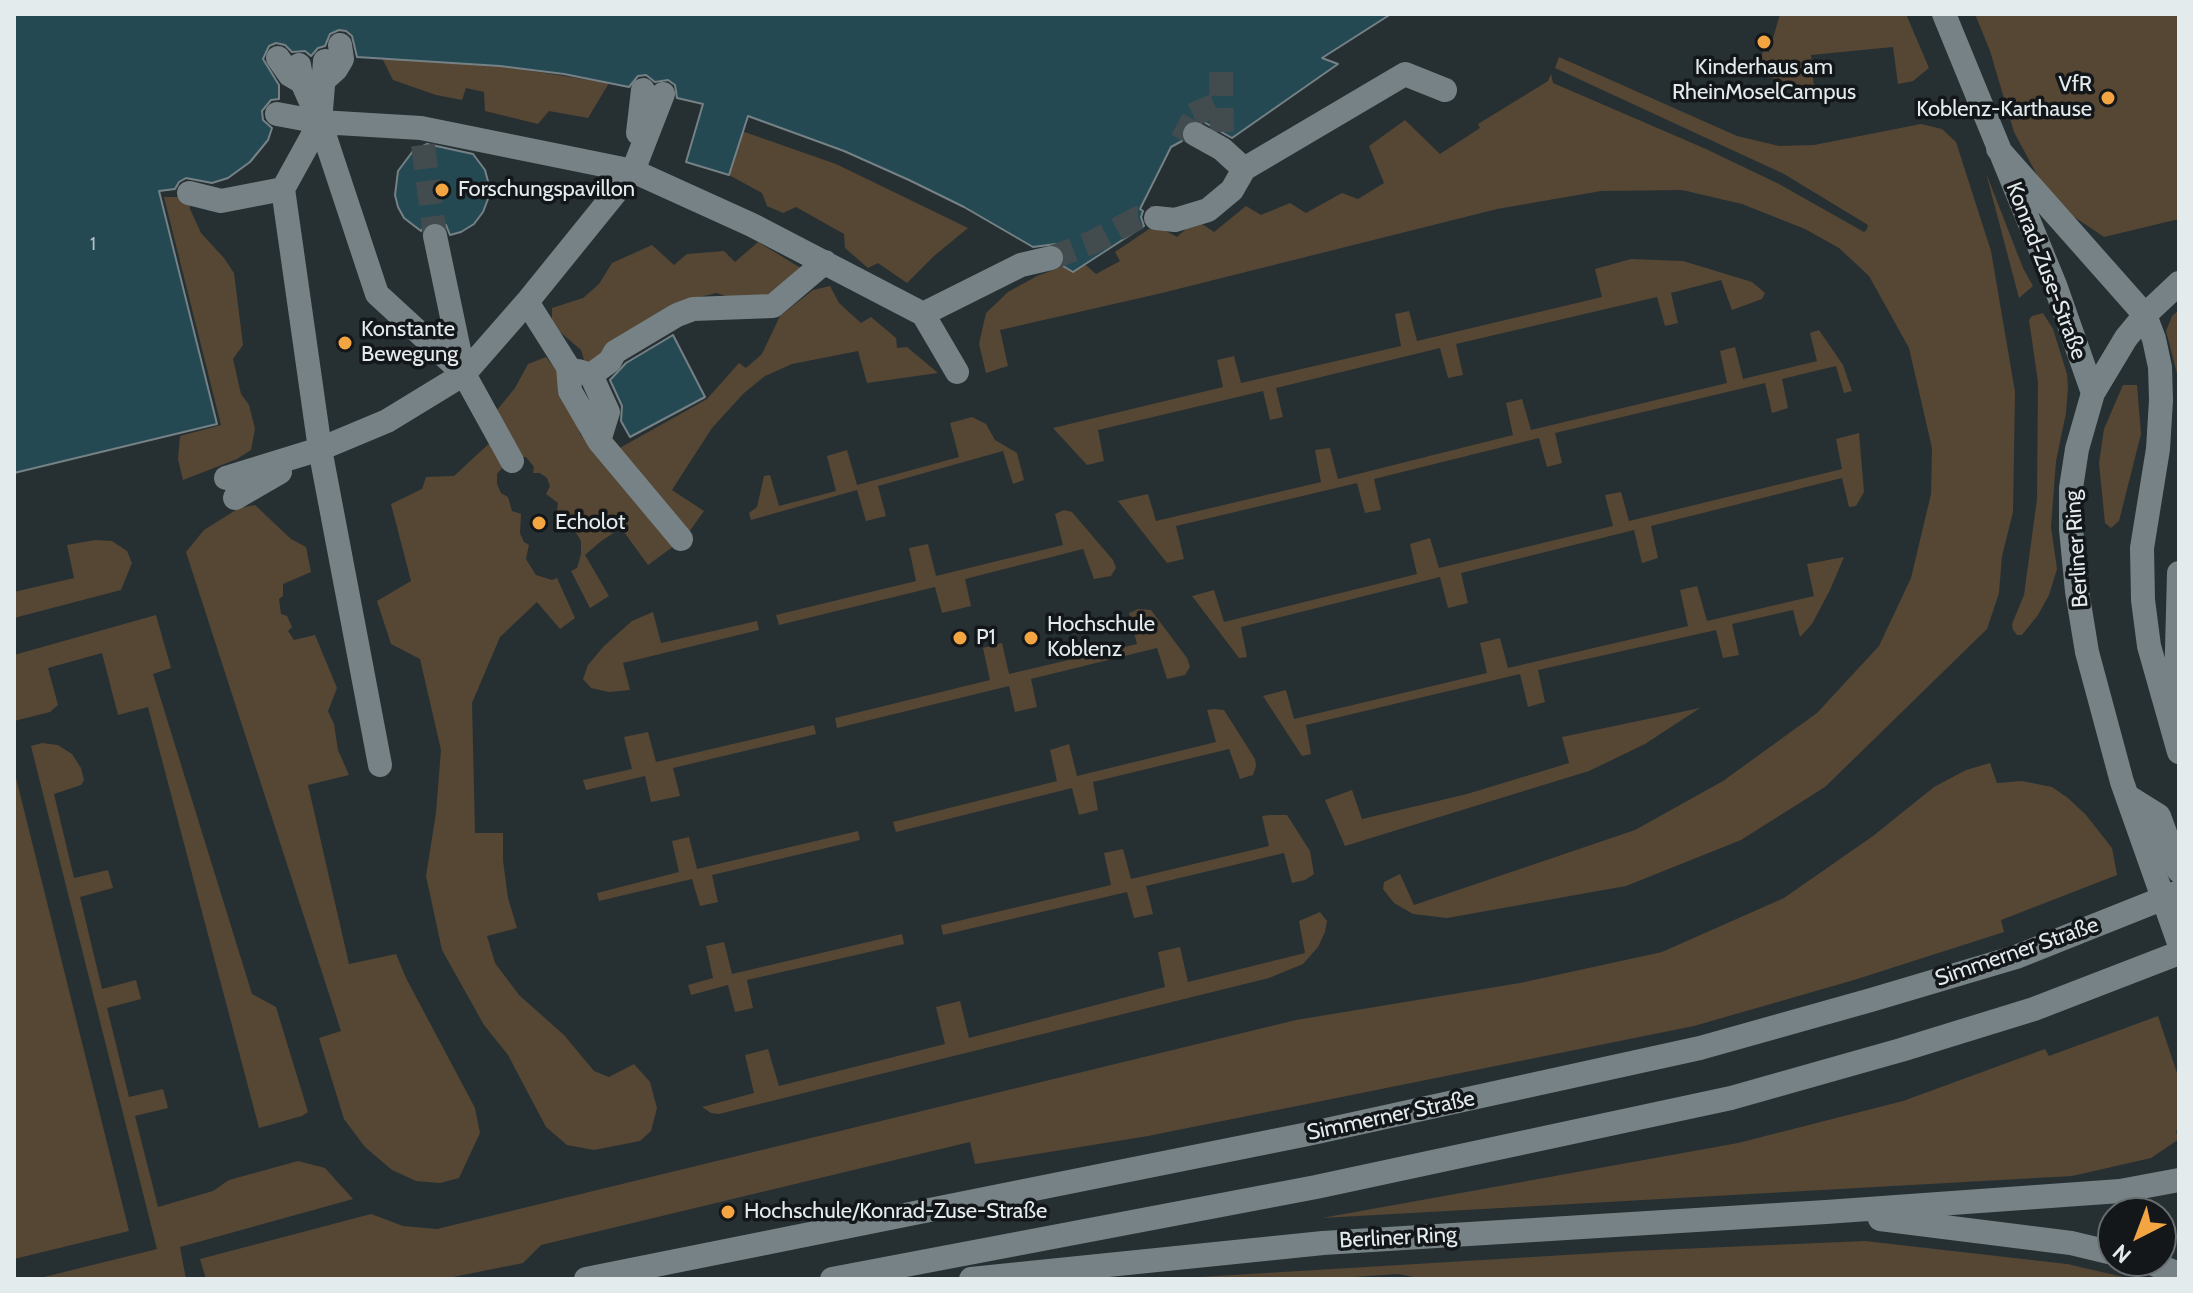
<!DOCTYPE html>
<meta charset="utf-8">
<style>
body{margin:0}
#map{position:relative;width:2193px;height:1293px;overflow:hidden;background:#263033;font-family:Cabin,sans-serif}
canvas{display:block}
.frame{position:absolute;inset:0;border:16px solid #e4ebed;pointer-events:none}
.north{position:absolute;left:2097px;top:1197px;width:80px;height:80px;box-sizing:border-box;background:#131719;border:2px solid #676c6e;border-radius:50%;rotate:222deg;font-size:22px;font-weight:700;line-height:32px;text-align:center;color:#e4ebed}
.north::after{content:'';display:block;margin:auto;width:28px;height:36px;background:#f2a541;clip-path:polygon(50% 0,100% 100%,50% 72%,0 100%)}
</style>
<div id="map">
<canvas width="2193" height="1293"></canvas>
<div class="frame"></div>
<div class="north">N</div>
</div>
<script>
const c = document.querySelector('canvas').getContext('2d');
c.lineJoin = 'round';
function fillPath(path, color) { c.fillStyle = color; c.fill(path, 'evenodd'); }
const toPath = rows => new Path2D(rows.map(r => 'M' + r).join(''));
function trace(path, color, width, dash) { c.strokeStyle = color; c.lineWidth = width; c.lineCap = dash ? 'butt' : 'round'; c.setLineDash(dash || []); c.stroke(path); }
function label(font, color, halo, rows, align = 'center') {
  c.font = font + ' Cabin,sans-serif'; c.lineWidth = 7; c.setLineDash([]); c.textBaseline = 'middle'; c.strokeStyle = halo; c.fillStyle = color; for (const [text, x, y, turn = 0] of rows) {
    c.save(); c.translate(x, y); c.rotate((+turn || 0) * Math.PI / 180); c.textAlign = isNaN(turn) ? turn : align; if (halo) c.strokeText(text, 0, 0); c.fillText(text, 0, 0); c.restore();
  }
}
const green = toPath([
 [1780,14,1906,14,1929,68,1913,81,1898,84,1893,47,1811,55,1814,89,1757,74,1763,51,1769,52],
 [1975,14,2179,14,2179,219,2104,237,2073,216,2043,186,2014,132,1990,51],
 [1559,57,1737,136,1779,146,1814,145,1921,124,1942,129,1956,142,1991,251,2015,392,2013,512,2002,556,1999,593,1987,629,1825,787,1741,840,1626,886,1447,918,1413,914,1394,903,1383,889,1384,882,1400,874,1414,905,1635,830,1723,781,1817,713,1879,646,1911,578,1931,494,1932,448,1909,348,1869,276,1839,248,1805,229,1742,204,1682,190,1601,191,1497,209,1162,293,1000,330,1008,366,986,373,979,344,986,313,1008,292,1037,276,1080,260,1096,274,1120,261,1115,252,1155,225,1177,237,1196,220,1214,232,1246,206,1261,215,1290,203,1306,213,1342,193,1358,199,1384,183,1369,146,1405,120,1440,154,1480,128,1478,124,1548,81,1551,74,1553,83,1706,149,1779,184,1864,232,1867,229,1868,225,1784,174,1555,68],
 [382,58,500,66,609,83,588,118,549,111,538,124,485,111,484,92,466,88,462,100,436,95,393,80],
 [703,100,716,122,836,164,968,228,934,256,907,283,878,263,868,268,845,248,844,234,796,207,783,213,767,206,762,193,729,175,735,155,692,141],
 [1986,173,2023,268,2033,286,2019,298],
 [164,197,189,197,190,209,201,233,224,258,234,273,243,345,233,359,241,394,249,405,255,429,251,450,237,459,183,480,178,459,180,436,221,425],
 [758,242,804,270,788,289,742,301,716,293,672,304,607,357,585,363,581,350,552,325,552,308,583,298,599,284,612,263,652,245,674,265,687,254,724,251,735,262],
 [1631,259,1683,261,1752,282,1765,293,1762,299,1732,310,1721,280,1671,293,1678,323,1665,326,1657,297,1456,344,1463,375,1448,378,1440,348,1276,388,1283,417,1270,420,1263,391,1098,430,1104,461,1087,465,1053,428,1223,387,1217,360,1234,356,1241,383,1401,346,1395,314,1409,311,1417,341,1602,297,1595,269],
 [830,286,839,303,861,323,871,317,896,338,897,348,907,347,938,373,867,383,858,351,792,364,765,376,744,393,712,428,672,490,704,511,689,532,618,449,707,399,739,363,746,368,762,354,780,316,813,290],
 [2179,310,2179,381,2166,331,2172,316],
 [2043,313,2053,329,2067,374,2068,387,2066,413,2056,461,2051,527,2057,569,2049,595,2038,615,2022,635,2017,635,2013,630,2012,624,2024,595,2037,499,2038,382,2029,320,2032,316],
 [1819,330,1843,365,1852,391,1844,393,1836,366,1782,379,1788,408,1772,413,1765,383,1555,433,1562,463,1547,467,1539,438,1374,479,1381,510,1365,513,1357,483,1176,526,1184,559,1167,563,1118,501,1148,494,1156,521,1321,482,1315,450,1330,448,1338,479,1513,435,1506,403,1522,399,1531,430,1727,383,1720,351,1735,347,1743,379,1817,361,1810,333],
 [546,357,559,374,576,416,580,434,674,546,648,565,621,528,600,542,585,555,609,596,590,608,571,571,577,568,581,554,581,541,575,531,556,518,558,503,546,494,550,486,547,478,540,473,533,473,534,467,526,457,517,457,493,415,515,388,528,364],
 [2123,385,2137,385,2141,434,2119,521,2111,528,2105,523,2099,463,2104,429],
 [972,417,986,424,995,440,1017,453,1024,480,1013,484,1003,451,878,486,886,516,866,521,857,490,751,520,749,513,757,507,764,476,770,475,779,506,836,491,827,456,847,450,857,485,959,457,950,423],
 [1859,433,1864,492,1856,506,1849,507,1842,478,1651,526,1658,558,1642,563,1634,530,1461,573,1468,603,1448,608,1440,577,1241,627,1247,657,1239,658,1192,596,1214,590,1224,622,1417,574,1410,544,1430,538,1439,568,1613,526,1605,495,1621,492,1629,521,1842,469,1836,439],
 [494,439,503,467,497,474,497,484,501,493,508,497,512,511,521,514,520,533,524,542,529,545,526,559,536,575,552,580,557,578,575,618,560,629,537,602,500,637,472,703,475,833,503,833,503,861,508,898,517,928,487,936,495,963,519,995,564,1035,594,1071,609,1077,634,1064,650,1082,657,1108,651,1131,640,1141,594,1150,567,1145,546,1127,508,1055,484,1025,442,950,426,876,436,813,441,750,420,659,391,644,377,601,411,581,391,504,422,489,426,477,454,476],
 [255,505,291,539,306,547,311,572,283,584,283,596,279,599,281,614,287,616,292,627,288,631,294,640,315,635,337,688,328,711,334,724,338,750,349,775,308,785,349,964,396,954,406,978,475,1108,480,1133,459,1178,440,1183,416,1181,392,1170,365,1147,344,1119,319,1038,341,1031,186,552,204,530,239,508],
 [1064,510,1072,512,1113,560,1116,568,1111,576,1094,579,1083,549,965,579,971,606,942,613,935,587,779,625,776,615,916,581,909,548,928,544,936,576,1063,545,1055,514],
 [95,540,112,541,127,551,132,563,121,590,14,618,14,592,74,578,67,545],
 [1844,557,1830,590,1812,624,1800,637,1793,610,1732,624,1739,655,1723,658,1716,630,1538,670,1545,702,1528,707,1520,674,1306,725,1311,754,1302,756,1263,696,1286,690,1294,719,1487,673,1480,643,1500,638,1508,668,1688,626,1680,590,1697,586,1707,621,1814,596,1807,564],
 [1138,609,1151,610,1187,658,1190,667,1185,675,1167,679,1157,648,1031,679,1037,707,1015,712,1009,686,837,728,835,718,990,680,983,648,1002,643,1009,674,1137,644,1129,613],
 [653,612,661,643,757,621,759,630,623,663,630,690,609,692,591,688,583,679,588,665,604,646,632,621],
 [156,615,171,668,153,674,252,994,276,1007,308,1112,302,1116,259,1128,148,707,118,715,102,653,48,668,58,705,50,712,14,721,14,655],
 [1700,708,1645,744,1589,771,1345,846,1325,800,1352,790,1362,819,1467,794,1569,763,1562,737],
 [1214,709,1224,710,1255,759,1256,766,1253,775,1240,779,1229,749,1093,782,1098,810,1079,815,1072,788,896,832,893,822,1057,781,1050,750,1069,744,1077,776,1216,742,1207,710],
 [814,725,816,734,673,768,680,796,651,802,645,776,586,790,583,780,632,769,624,737,648,732,656,762],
 [42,743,58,745,72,754,81,768,84,780,81,785,54,794,74,878,108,870,113,888,80,897,102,989,136,980,141,999,107,1008,129,1097,163,1089,168,1108,135,1116,158,1207,213,1191,229,1180,298,1161,325,1168,353,1199,180,1247,186,1279,36,1279,157,1249,31,746],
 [1990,763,1997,783,2022,781,2052,787,2068,798,2086,815,2112,848,2117,875,2001,920,2004,932,1854,980,1694,1026,1148,1136,975,1164,970,1142,541,1245,523,1263,443,1279,206,1279,200,1259,371,1214,403,1226,437,1229,1296,1020,1520,983,1662,952,1784,898,1873,836,1934,787,1966,770],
 [16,778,129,1231,14,1259,14,779],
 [1270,815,1287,815,1310,851,1314,874,1305,880,1292,883,1284,853,1146,886,1153,914,1134,918,1127,892,943,935,941,925,1111,885,1104,853,1123,849,1131,879,1269,846,1262,816],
 [858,831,860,840,712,875,718,902,700,906,692,879,599,901,597,893,679,872,672,841,689,837,697,869],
 [1320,912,1327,921,1325,932,1318,947,1303,964,1269,978,719,1114,711,1113,702,1107,754,1093,745,1055,768,1049,779,1086,945,1044,936,1007,960,1001,969,1038,1165,987,1158,952,1180,947,1188,982,1305,953,1299,921],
 [902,934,904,944,747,980,753,1008,735,1012,728,985,691,995,688,985,713,978,706,946,724,942,732,974],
 [2158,1016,2179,1079,2179,1123,2176,1132,2179,1139,2151,1158,2072,1176,1322,1218,1738,1143,1903,1101,2045,1049,2049,1056],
 [1865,1241,2067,1264,2132,1279,1424,1279,1398,1274,1324,1279,1166,1279,1632,1251]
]);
const building = toPath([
 [14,14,1391,14,1322,58,1338,64,1232,138,1202,121,1187,122,1182,127,1182,141,1171,147,1140,209,1143,211,1141,217,1144,226,1073,272,1063,266,1065,254,1056,244,1033,247,964,207,909,180,844,151,748,116,729,175,686,162,703,104,677,98,675,85,668,80,655,82,646,75,638,76,629,87,564,74,500,66,357,57,352,36,346,31,339,30,330,34,325,46,318,48,311,56,305,51,292,52,285,45,276,43,269,46,263,59,279,85,279,99,271,100,262,111,263,120,272,128,268,140,250,162,228,178,212,183,186,178,179,182,175,189,159,191,217,424,14,473,14,14],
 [427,144,473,154,485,170,489,185,488,199,483,212,474,224,461,232,450,235,446,225,433,221,426,224,421,231,404,218,398,207,395,195,398,171,413,151,427,144],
 [673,335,705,397,630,437,621,421,622,406,610,380,626,363,673,335]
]);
const minorTunnel = toPath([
 [1221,72,1222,135],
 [1199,99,1213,131],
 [1177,124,1195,134],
 [423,145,435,236],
 [1051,258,1093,242,1138,218,1156,218]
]);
const minor = toPath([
 [1944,14,2055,285,2093,393],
 [278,58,290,75,302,82],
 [325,61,320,122,283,189,320,449,380,765],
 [299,65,302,82,320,122,377,294,464,374],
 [325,79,336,69,342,59,340,45],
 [277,114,320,122,421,128,633,171,752,225,923,314,957,372],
 [638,133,643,90],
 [1195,134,1222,149,1244,169],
 [1998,149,2145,315,2154,339,2160,367,2161,400,2158,449,2142,548,2143,600,2149,646,2179,752],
 [189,193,221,201,283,189],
 [1156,218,1175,220,1208,210,1232,190,1244,169,1405,74,1445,90],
 [435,236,464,374,512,461],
 [2179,283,2145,315,2126,338,2093,393,2077,449,2071,488,2071,529,2077,591,2087,652,2122,782,2179,943],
 [527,302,568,367,570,391,599,441,681,539],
 [923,314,1021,265,1051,258],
 [578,371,591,375,608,412,599,441],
 [591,375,610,361,615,352,677,315,693,309,773,306,825,262],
 [226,478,320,449,387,421,464,374,527,302,633,171,663,94],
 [235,498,280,472],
 [2179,573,2176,687,2179,710],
 [2127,796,2159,816,2179,871],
 [1880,1219,2071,1243,2113,1253],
 [2146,1261,2179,1274],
 [586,1279,1308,1134,1700,1048,1871,1000,2016,957,2179,892],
 [832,1279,1316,1187,1731,1098,1901,1050,2034,1009,2179,953],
 [971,1279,1323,1243,1826,1212,2120,1191,2179,1180]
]);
const markers = [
 [1764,42,8,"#f2a541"],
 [2108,98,8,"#f2a541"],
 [442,190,8,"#f2a541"],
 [345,343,8,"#f2a541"],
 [539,523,8,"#f2a541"],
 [960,638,8,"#f2a541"],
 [1031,638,8,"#f2a541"],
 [728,1212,8,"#f2a541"]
];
const numberNames = [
 ["1",93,245]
];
const poiNames = [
 ["Kinderhaus am",1764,68,"center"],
 ["RheinMoselCampus",1764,93,"center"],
 ["VfR",2092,85,"right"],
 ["Koblenz-Karthause",2092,110,"right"],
 ["Forschungspavillon",458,190],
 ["Konstante",361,330],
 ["Bewegung",361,355],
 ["Echolot",555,523],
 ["Hochschule",1047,625],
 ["Koblenz",1047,650],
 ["P1",976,638],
 ["Hochschule/Konrad-Zuse-Straße",744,1212]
];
const streetNames = [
 ["Konrad-Zuse-Straße",2046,271,69],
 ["Berliner Ring",2077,549,-94],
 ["Simmerner Straße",2017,952,-19],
 ["Simmerner Straße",1391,1116,-12],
 ["Berliner Ring",1398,1238,-3]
];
fillPath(green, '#564634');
fillPath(building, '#244953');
trace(building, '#758185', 2);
trace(minorTunnel, '#424c4f', 24, [24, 12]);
trace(minor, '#768286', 24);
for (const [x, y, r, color] of markers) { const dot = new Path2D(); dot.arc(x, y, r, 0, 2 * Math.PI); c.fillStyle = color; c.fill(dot); trace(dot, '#131719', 3); }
label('18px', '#b4c2c6', null, numberNames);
label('22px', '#e4ebed', '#131719', poiNames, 'left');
label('22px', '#e4ebed', '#131719', streetNames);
</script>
